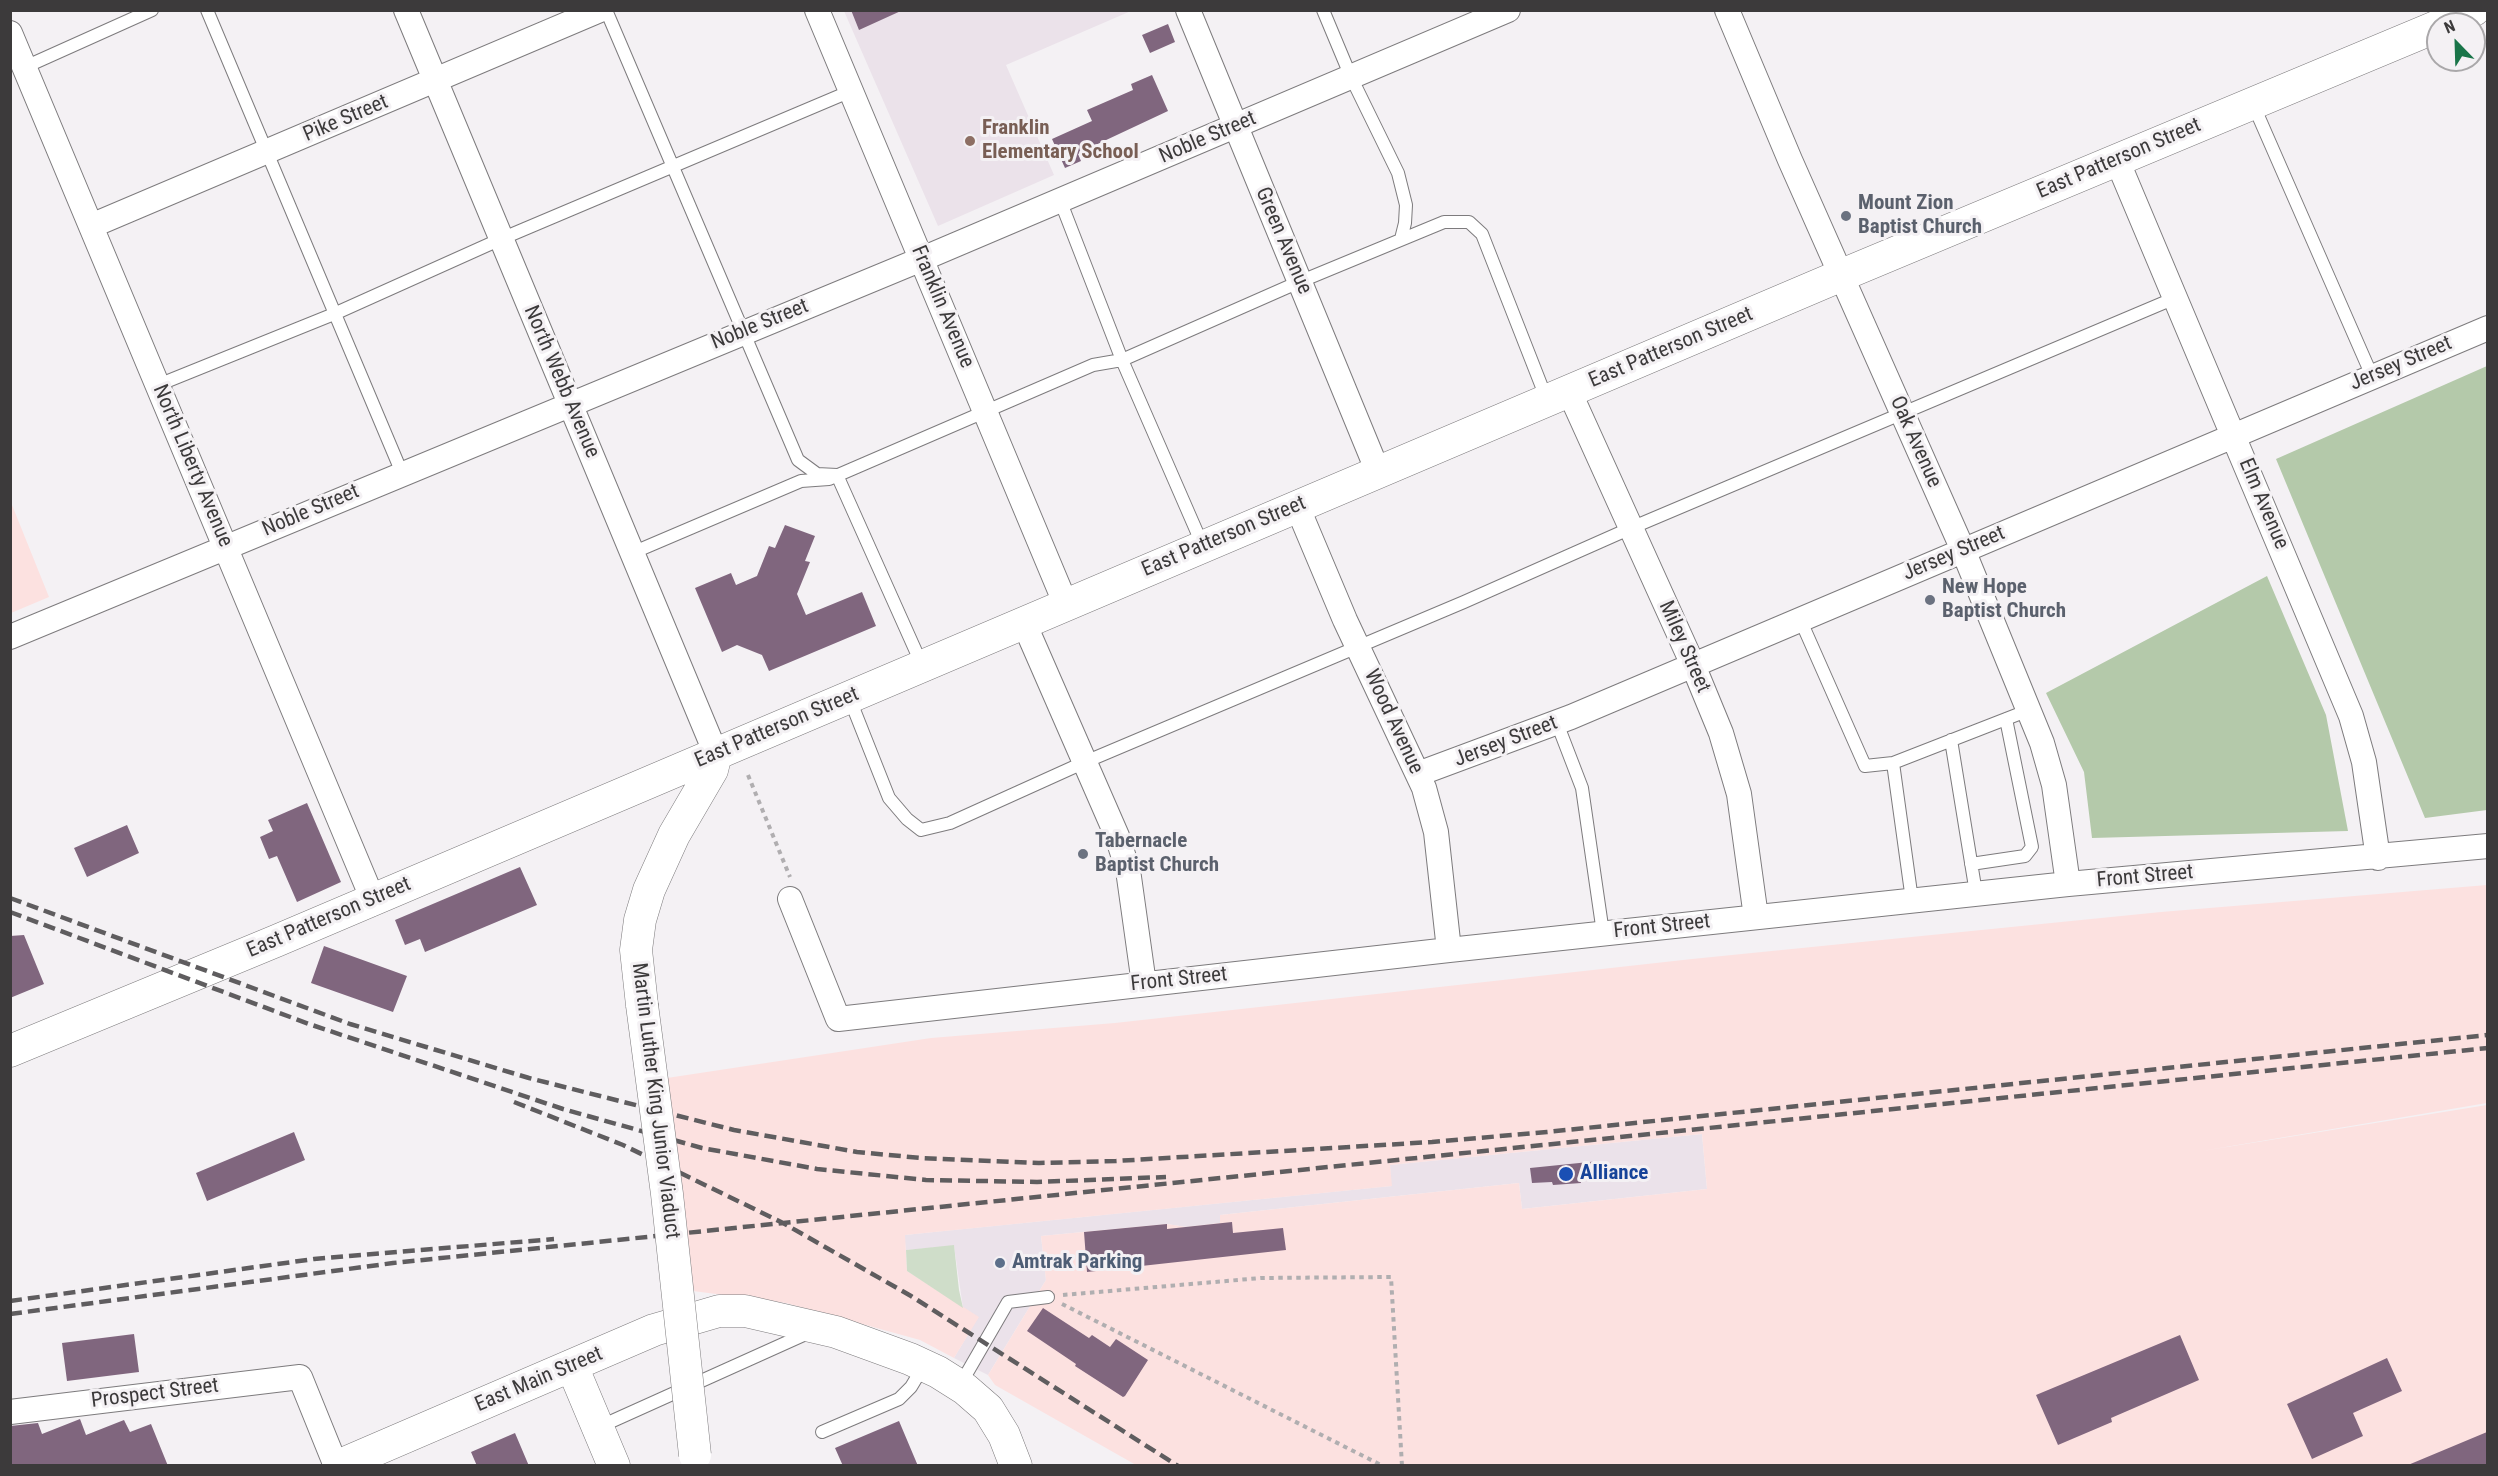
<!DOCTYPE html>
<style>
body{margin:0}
#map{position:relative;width:2498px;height:1476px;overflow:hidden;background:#f4f1f4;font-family:"Roboto Condensed",sans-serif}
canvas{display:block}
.frame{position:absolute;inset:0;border:12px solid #3c3a3b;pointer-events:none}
.north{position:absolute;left:2426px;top:12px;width:60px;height:60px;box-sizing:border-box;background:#f4f1f4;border:2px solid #aaa8aa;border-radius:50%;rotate:337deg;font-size:16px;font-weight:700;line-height:24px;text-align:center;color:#3c3a3b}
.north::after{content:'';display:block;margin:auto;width:21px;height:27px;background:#1a7549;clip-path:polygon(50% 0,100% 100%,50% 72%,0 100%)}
</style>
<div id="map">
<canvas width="2498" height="1476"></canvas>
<div class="frame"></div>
<div class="north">N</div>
</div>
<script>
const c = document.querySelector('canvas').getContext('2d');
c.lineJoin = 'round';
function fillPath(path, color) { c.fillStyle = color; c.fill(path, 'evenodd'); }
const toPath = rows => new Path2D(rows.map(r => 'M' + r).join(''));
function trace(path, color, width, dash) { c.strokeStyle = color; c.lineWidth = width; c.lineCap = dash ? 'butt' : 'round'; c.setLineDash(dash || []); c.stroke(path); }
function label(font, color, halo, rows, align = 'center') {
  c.font = font + ' "Roboto Condensed",sans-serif'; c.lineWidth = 6; c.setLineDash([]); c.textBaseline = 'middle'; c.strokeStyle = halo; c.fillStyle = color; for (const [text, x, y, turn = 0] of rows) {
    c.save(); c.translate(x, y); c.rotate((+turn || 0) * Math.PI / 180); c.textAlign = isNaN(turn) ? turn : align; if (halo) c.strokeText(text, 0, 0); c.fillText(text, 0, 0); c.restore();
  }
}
const built = toPath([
 [844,11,1131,11,1006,65,1054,175,938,226],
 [1702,1134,1707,1189,1522,1209,1519,1183,1220,1215,1221,1223,1186,1227,1167,1224,1041,1236,1046,1280,988,1375,954,1358,978,1317,963,1308,954,1246,906,1250,904,1235,1391,1186,1390,1165]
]);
const industrial = toPath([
 [10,500,49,597,11,613,10,613],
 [2487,885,2487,1103,2202,1151,2487,1105,2487,1465,1136,1465,995,1385,988,1375,1046,1280,1041,1236,1167,1224,1186,1227,1220,1223,1220,1215,1519,1183,1522,1209,1707,1189,1702,1134,1390,1165,1392,1186,905,1235,907,1271,979,1317,954,1358,920,1340,786,1303,693,1291,667,1078,931,1038,1115,1023,1692,959,2161,912]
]);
const green = toPath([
 [954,1245,959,1290,963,1308,907,1271,906,1250]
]);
const forest = toPath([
 [2487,366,2487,810,2425,818,2276,459],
 [2267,576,2326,715,2348,831,2092,838,2084,772,2046,693]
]);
const building = toPath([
 [851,10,903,10,859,30],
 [1168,24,1175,42,1150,53,1142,35],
 [1152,75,1168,111,1087,149,1078,154,1081,161,1065,168,1052,139,1092,121,1087,110,1133,90,1131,84],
 [785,525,815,536,805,561,810,562,797,594,806,615,862,592,876,626,769,671,762,655,737,645,722,652,695,588,731,573,736,585,757,576,769,546,775,548],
 [307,803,341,882,297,902,277,856,269,859,260,837,273,831,268,820],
 [127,825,139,853,87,877,74,848],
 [520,867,537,905,425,952,420,939,405,945,395,920],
 [24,935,44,984,10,998,10,936],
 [324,946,407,976,393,1012,311,983],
 [294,1132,305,1160,207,1201,196,1173],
 [1599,1161,1600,1177,1580,1179,1581,1183,1553,1185,1552,1182,1532,1183,1530,1168],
 [1232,1222,1233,1233,1283,1228,1286,1250,1087,1272,1084,1232,1167,1224,1167,1229],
 [1043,1308,1089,1338,1092,1335,1110,1347,1116,1339,1148,1360,1125,1396,1123,1397,1075,1366,1076,1364,1027,1331],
 [134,1334,139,1372,67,1381,62,1343],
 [2180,1335,2199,1380,2111,1418,2112,1422,2058,1445,2036,1395],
 [2387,1358,2402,1391,2353,1413,2363,1436,2312,1459,2287,1404],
 [80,1419,86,1435,124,1420,130,1432,151,1424,168,1466,10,1466,10,1426,38,1423,42,1434],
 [899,1421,918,1466,843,1466,835,1448],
 [2487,1432,2487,1466,2408,1466,2408,1465],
 [515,1433,529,1466,477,1466,471,1452]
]);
const path = toPath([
 [748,775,790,877],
 [1063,1295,1261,1278,1391,1277,1402,1466],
 [1062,1304,1383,1466]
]);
const service = toPath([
 [207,10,402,473],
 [606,10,798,460,817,474,837,475,922,665],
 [1323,10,1351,77,1398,173,1406,205,1405,223,1401,239],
 [25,67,152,10],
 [2253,104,2372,376],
 [1060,200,1122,360,1203,546],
 [158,385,334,314,501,239,851,91],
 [632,553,801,481,829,479,1093,365,1122,360,1299,282,1444,222,1469,222,1482,234,1547,400],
 [1800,619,1865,766,1893,763,1912,900],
 [849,697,889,798,907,819,921,830,950,823,1085,762,1464,602,1631,528,2175,298],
 [1557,723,1582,788,1603,933],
 [1951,740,1976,893],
 [1893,763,2029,710],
 [1971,864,2025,856,2032,847,2006,719],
 [960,1385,1008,1302,1048,1297],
 [599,1427,810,1332],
 [822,1432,899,1399,911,1387,923,1367]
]);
const minor = toPath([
 [406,10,716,754],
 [817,10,1066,605],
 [1188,10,1378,472],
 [1727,10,1790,160,1963,550,2042,743,2054,785,2068,884],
 [10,33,373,900],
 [2117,160,2351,716,2364,762,2378,858],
 [91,226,600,10],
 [1569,391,1693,665,1721,733,1739,794,1756,917],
 [1297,506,1345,620,1424,788,1436,832,1449,950],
 [1024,623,1117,836,1128,870,1144,984],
 [10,637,922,259,1508,10],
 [1418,774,1571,717,2488,328],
 [790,899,838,1019,1449,950,2068,884,2488,846],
 [10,1412,300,1377,336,1466]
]);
const tertiary = toPath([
 [2442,24,2474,10],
 [642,1005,636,950,640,920,649,890,674,835,712,770,716,754],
 [10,1051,276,941,1842,275,2438,26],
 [572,1366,614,1466],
 [338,1466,654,1330,719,1311,745,1311,836,1332,910,1359,938,1372,965,1389,988,1409,1004,1435,1016,1466]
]);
const rail = toPath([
 [10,898,350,1024,529,1078,734,1130,857,1152,921,1158,1039,1163,1116,1161,1432,1142,1547,1132,2488,1035],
 [10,912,309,1024,563,1109,702,1148,817,1169,926,1180,1037,1182,1166,1177],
 [514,1102,623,1145,783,1223,911,1296,1178,1466],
 [10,1301,314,1259,554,1239],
 [10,1314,393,1263,2488,1048]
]);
const tertiaryBridge = toPath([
 [642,1005,667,1194,695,1455]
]);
const markers = [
 [970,141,6,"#8d6e63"],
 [1846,216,6,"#6b7280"],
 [1930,600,6,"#6b7280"],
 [1083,854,6,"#6b7280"],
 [1566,1174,8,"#1a4fb4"],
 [1000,1263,6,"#5c6f8a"]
];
const streetNames = [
 ["Pike Street",346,119,-23],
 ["Noble Street",1208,138,-23],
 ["East Patterson Street",2119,159,-23],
 ["Green Avenue",1283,241,67],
 ["Franklin Avenue",942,307,67],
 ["Noble Street",760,325,-22],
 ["East Patterson Street",1671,348,-23],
 ["Jersey Street",2401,364,-23],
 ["North Webb Avenue",561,382,67],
 ["Oak Avenue",1915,442,66],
 ["North Liberty Avenue",192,466,67],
 ["Elm Avenue",2263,504,67],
 ["Noble Street",311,511,-23],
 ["East Patterson Street",1224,537,-23],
 ["Jersey Street",1954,554,-23],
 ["Miley Street",1684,647,66],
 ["Wood Avenue",1393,722,65],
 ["East Patterson Street",777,728,-23],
 ["Jersey Street",1506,742,-21],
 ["Front Street",2145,877,-5],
 ["East Patterson Street",329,918,-23],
 ["Front Street",1662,927,-6],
 ["Front Street",1179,980,-6],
 ["Martin Luther King Junior Viaduct",655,1101,83],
 ["East Main Street",539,1380,-23],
 ["Prospect Street",155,1394,-7]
];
const educationNames = [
 ["Franklin",982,129],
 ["Elementary School",982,153]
];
const worshipNames = [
 ["Mount Zion",1858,204],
 ["Baptist Church",1858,228],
 ["New Hope",1942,588],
 ["Baptist Church",1942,612],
 ["Tabernacle",1095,842],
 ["Baptist Church",1095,866]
];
const transitNames = [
 ["Alliance",1580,1174]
];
const serviceNames = [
 ["Amtrak Parking",1012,1263]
];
fillPath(built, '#ebe2ea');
fillPath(industrial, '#fce1e0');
fillPath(green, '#cfddc9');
fillPath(forest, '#b4c9aa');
fillPath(building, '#80667e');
trace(service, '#7d7b7d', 14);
trace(minor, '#7d7b7d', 26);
trace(tertiary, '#7d7b7d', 33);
trace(path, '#b0aeb0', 4, [4.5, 4.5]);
trace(service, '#fff', 12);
trace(minor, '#fff', 24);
trace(tertiary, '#fff', 32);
trace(rail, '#5f5d5f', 4.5, [12, 6]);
trace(tertiaryBridge, '#7d7b7d', 33, []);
trace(tertiaryBridge, '#fff', 32);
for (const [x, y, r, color] of markers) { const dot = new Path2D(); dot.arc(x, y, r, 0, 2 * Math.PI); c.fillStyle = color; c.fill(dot); trace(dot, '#f4f1f4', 2); }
label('21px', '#3c3a3b', '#f4f1f4', streetNames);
label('bold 21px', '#785e54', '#f4f1f4', educationNames, 'left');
label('bold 21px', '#5b616d', '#f4f1f4', worshipNames, 'left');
label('bold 21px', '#164399', '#f4f1f4', transitNames, 'left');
label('bold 21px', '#4e5e75', '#f4f1f4', serviceNames, 'left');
</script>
